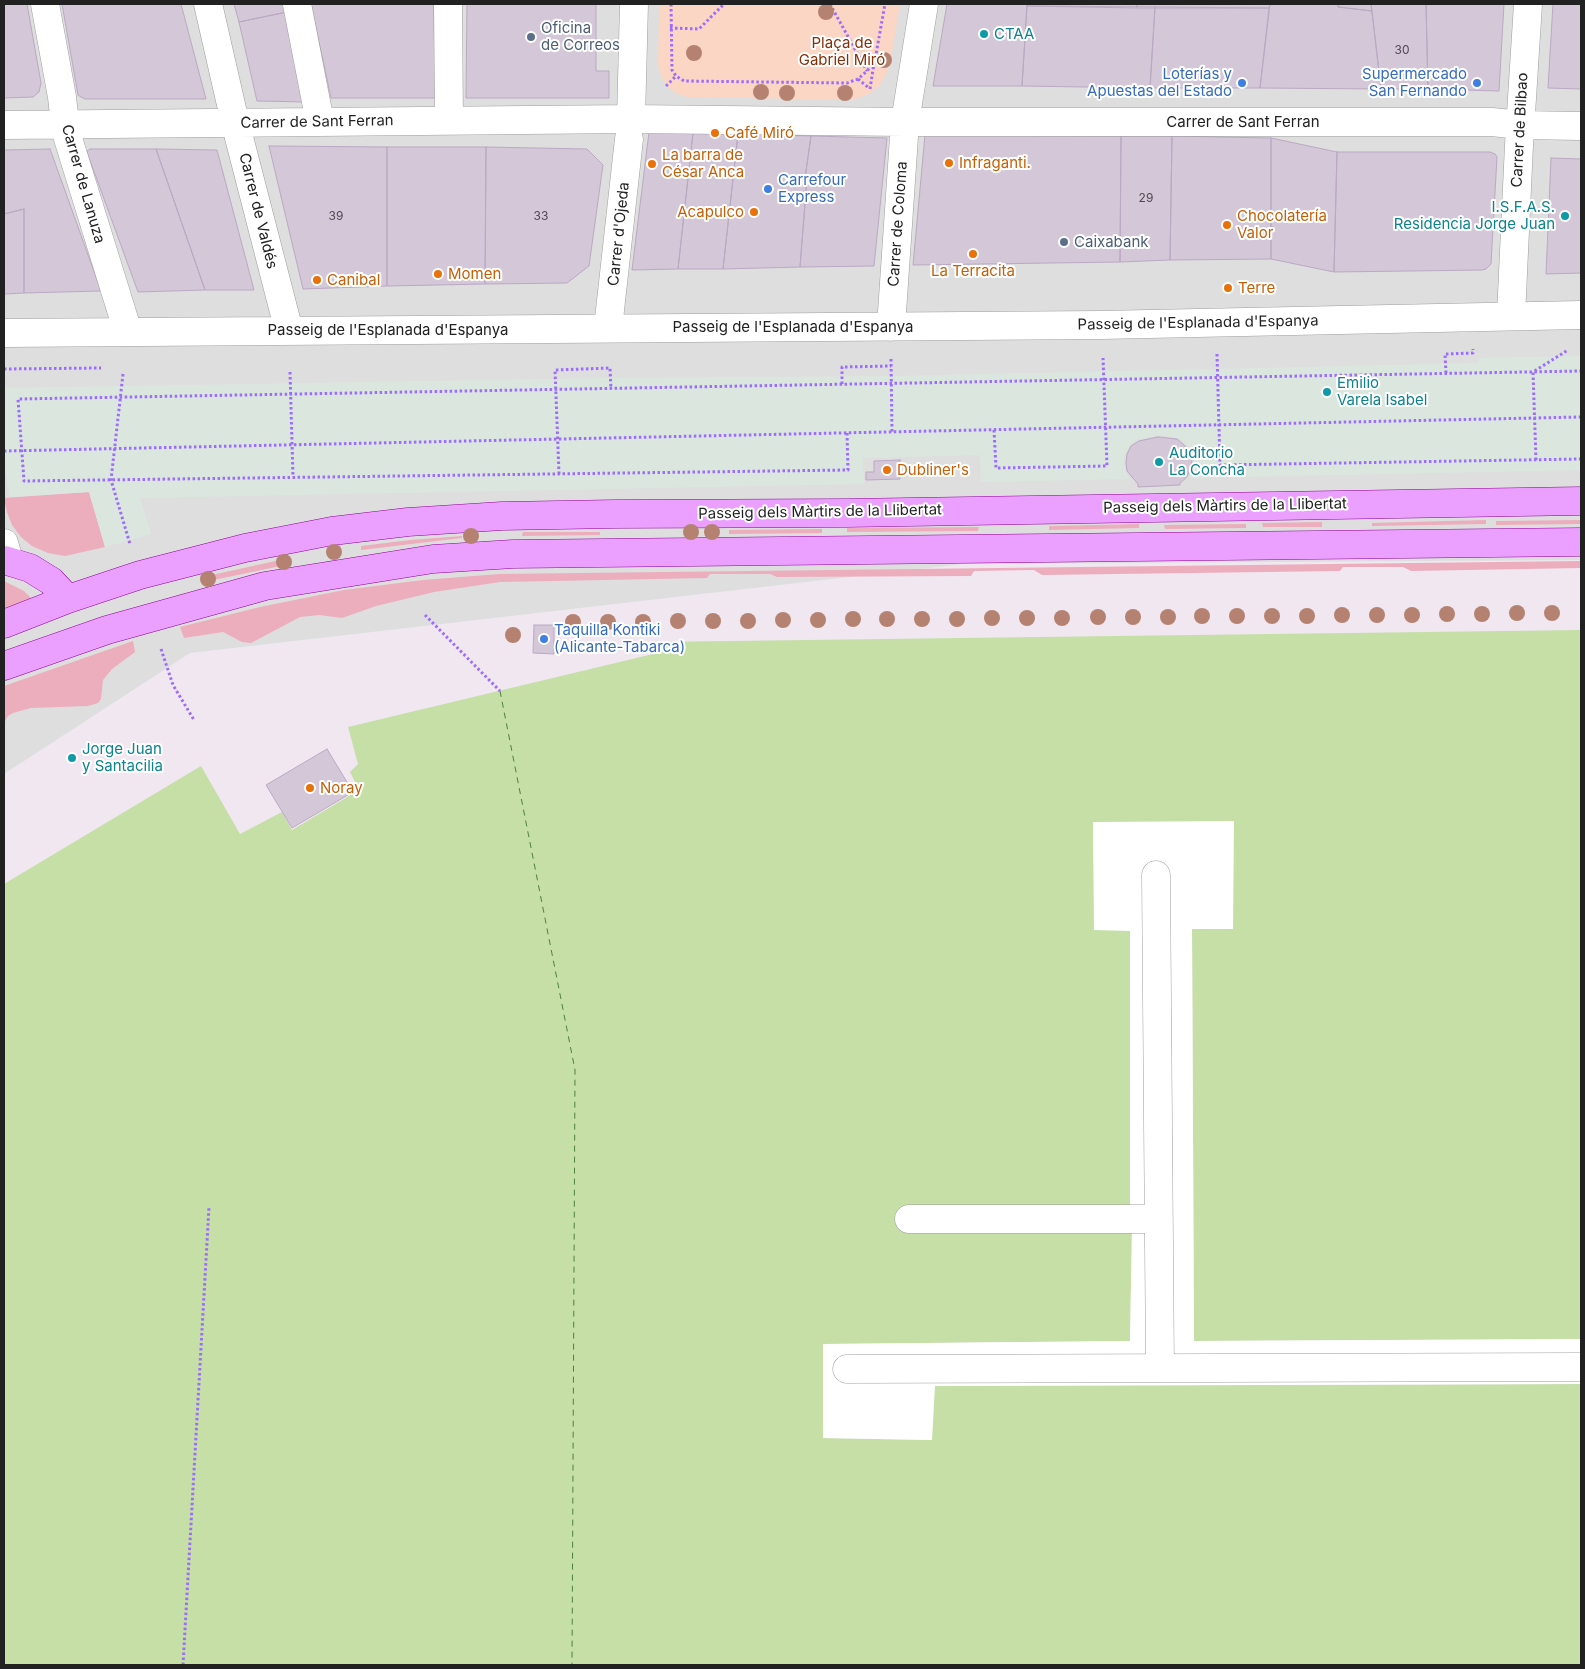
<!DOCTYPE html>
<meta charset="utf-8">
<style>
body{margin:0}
#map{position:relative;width:1585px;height:1669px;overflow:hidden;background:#f0e7f1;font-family:Inter,sans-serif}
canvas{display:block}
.frame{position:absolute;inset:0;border:5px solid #212121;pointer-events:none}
</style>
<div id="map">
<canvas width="1585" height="1669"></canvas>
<div class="frame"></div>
</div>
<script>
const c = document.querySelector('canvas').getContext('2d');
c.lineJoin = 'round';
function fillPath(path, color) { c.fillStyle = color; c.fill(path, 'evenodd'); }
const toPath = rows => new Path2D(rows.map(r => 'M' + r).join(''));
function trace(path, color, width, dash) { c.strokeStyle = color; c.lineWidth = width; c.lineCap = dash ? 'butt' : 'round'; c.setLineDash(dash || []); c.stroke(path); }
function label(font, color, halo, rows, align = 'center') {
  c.font = font + ' Inter,sans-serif'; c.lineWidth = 4; c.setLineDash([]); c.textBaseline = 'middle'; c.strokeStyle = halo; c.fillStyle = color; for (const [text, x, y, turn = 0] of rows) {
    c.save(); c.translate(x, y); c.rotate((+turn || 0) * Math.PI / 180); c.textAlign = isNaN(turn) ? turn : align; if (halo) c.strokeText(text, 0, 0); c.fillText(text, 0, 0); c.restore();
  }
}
const residential = toPath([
 [4,4,1581,4,1581,560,962,564,190,653,4,774]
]);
const grass = toPath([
 [89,492,105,547,65,556,48,553,32,546,21,537,12,525,7,512,4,499,4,498],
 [1486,520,1486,524,1372,526,1372,523],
 [1581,520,1581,524,1496,525,1496,521],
 [1322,522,1322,527,1263,527,1262,523],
 [1139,524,1139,528,1049,530,1049,526],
 [1246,524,1246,528,1165,529,1164,525],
 [979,527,978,531,847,532,847,528],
 [822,529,822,533,729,534,729,530],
 [523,532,600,532,600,535,522,536],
 [462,536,462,538,361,550,361,546,410,540],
 [289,558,290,564,204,582,203,577],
 [1581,561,1581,568,1411,571,1403,567,1343,567,1340,571,1042,575,1034,570,974,571,971,576,777,577,770,574,710,574,707,578,500,582,434,592,376,606,342,618,319,615,300,617,251,643,242,642,223,632,184,638,180,627,260,607,344,590,423,580,499,574],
 [4,581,24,591,34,601,4,612],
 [133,641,135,652,112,669,103,680,101,699,98,703,88,706,31,708,13,713,8,716,4,723,4,686]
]);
const park = toPath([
 [659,4,900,4,890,63,886,74,880,85,871,93,853,100,687,97,676,93,668,87,662,78,658,66]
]);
const plaza = toPath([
 [1581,356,1581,470,1188,478,1193,470,1194,461,1192,451,1186,443,1178,438,1158,435,1138,439,1130,445,1125,454,1123,463,1129,479,981,482,980,455,863,458,864,484,140,498,151,534,105,547,89,492,10,497,4,462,4,388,610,378,891,376,1217,369,1478,363,1479,358]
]);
const water = toPath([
 [1581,630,1581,1339,1194,1341,1192,929,1234,822,1093,822,1095,930,1130,930,1130,1209,1132,1229,1130,1341,823,1344,823,1438,931,1440,934,1386,1581,1384,1581,1665,4,1665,4,884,201,766,240,834,282,812,292,830,359,790,350,772,358,764,348,727,653,654,652,642]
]);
const pier = toPath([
 [1234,821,1233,929,1192,929,1194,1341,1581,1339,1581,1384,935,1386,932,1440,823,1438,823,1344,1130,1341,1132,1229,1130,1209,1130,931,1094,930,1093,822]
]);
const ferry = toPath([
 [500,691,575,1070,572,1665]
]);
const building = toPath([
 [4,4,27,4,41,83,39,92,33,97,4,98,4,4],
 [62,4,181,4,206,99,85,99,81,97,78,95,62,4],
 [234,4,285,4,287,12,239,22,234,4],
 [311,4,434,4,435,98,331,98,311,4],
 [467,4,596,4,596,71,609,71,609,98,466,98,467,4],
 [947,4,1027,4,1022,86,933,86,947,4],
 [1027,4,1137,4,1137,8,1027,6,1027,4],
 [1137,4,1270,4,1269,8,1137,8,1137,4],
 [1270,4,1338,4,1338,7,1372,11,1381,89,1260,88,1270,4],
 [1338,4,1371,4,1372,11,1338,7,1338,4],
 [1371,4,1426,4,1428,89,1381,89,1371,4],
 [1426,4,1504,4,1499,91,1428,89,1426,4],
 [1553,4,1581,4,1581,89,1548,88,1553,4],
 [1027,6,1155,7,1150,88,1022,86,1027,6],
 [1155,7,1269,8,1260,88,1150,88,1155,7],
 [287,12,306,102,257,101,239,22,287,12],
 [649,132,693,133,678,269,632,270,649,132],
 [693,133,738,134,723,269,678,269,693,133],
 [738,134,811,136,805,178,807,178,800,267,723,269,738,134],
 [925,135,1121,136,1120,262,913,265,925,135],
 [811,136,887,138,874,266,800,267,807,178,805,178,811,136],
 [1121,136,1172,136,1170,260,1120,262,1121,136],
 [1172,136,1271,138,1271,259,1170,260,1172,136],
 [1271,138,1337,152,1334,272,1271,259,1271,138],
 [269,146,387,147,387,286,303,289,269,146],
 [387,147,486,147,485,284,387,286,387,147],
 [486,147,587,149,603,165,589,266,567,283,485,284,486,147],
 [50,149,101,291,24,293,24,209,4,214,4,150,50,149],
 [90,149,156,149,205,290,138,292,88,155,87,151,90,149],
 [156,149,217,150,254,290,205,290,156,149],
 [1337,152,1490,152,1495,154,1497,157,1491,264,1486,269,1482,270,1334,272,1337,152],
 [1551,158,1581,159,1581,273,1546,274,1551,158],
 [24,209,24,293,4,294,4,214,24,209],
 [1158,437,1177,439,1184,445,1190,452,1192,461,1190,469,1187,477,1180,483,1180,485,1138,487,1138,484,1127,471,1126,463,1127,454,1131,446,1139,441,1158,437],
 [900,460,900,479,866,480,866,472,874,472,874,461,900,460],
 [534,625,554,625,554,654,533,653,534,625],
 [327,749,353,792,292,828,266,785,327,749]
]);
const path = toPath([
 [671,4,672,70,676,76,684,81,847,83,858,79,867,71,875,60,885,4],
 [830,4,867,71],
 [670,28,699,29,724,4],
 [858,79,869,88],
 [666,86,676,76],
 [870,89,874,63],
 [1217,354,1220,465,1581,459],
 [891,359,892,432],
 [4,369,101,368],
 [290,372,293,477],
 [1446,373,1445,354,1473,353,1473,349],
 [123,374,111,480,130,544],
 [842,384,842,367,891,366],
 [994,430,996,468,1107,466,1103,358],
 [847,433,848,470,24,481,18,399,1581,371],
 [4,451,1581,417],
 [1536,460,1533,372,1568,350],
 [559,474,555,370,610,368,611,389],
 [425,615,500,691],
 [161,649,173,685,194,720],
 [183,1665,209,1207]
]);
const minor = toPath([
 [45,4,62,97,66,132,128,332],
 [208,4,235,122,289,331],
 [297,4,320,122],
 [448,4,449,120],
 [631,119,634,4],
 [4,125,631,119,905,122,1492,122,1520,125,1581,126],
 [1511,316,1519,145,1528,4],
 [891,327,905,122,924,4],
 [608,328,629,139],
 [4,333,1101,325,1581,315],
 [4,543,9,561],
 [1156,875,1160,1368],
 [909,1219,1158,1219],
 [847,1369,1581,1367]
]);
const major = toPath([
 [4,560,30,568,51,581,68,599],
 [4,624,68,599,140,575,245,548,332,531,408,522,502,516,615,514,847,513,1581,501],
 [4,666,107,630,265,586,433,559,513,554,1581,542]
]);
const trees = [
 [826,12],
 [694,53],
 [884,60],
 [761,92],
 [787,93],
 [845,93],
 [691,532],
 [712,532],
 [471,536],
 [334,552],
 [284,562],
 [208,579],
 [1517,613],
 [1552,613],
 [1447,614],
 [1482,614],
 [1342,615],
 [1377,615],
 [1412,615],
 [1202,616],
 [1237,616],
 [1272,616],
 [1307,616],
 [1098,617],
 [1133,617],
 [1168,617],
 [992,618],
 [1027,618],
 [1062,618],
 [853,619],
 [887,619],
 [922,619],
 [957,619],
 [783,620],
 [818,620],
 [678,621],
 [713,621],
 [748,621],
 [573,622],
 [608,622],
 [643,622],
 [513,635]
];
const markers = [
 [984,34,5,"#0f9aa8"],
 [531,37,5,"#5c6f8a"],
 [1242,83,5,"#3f7fe0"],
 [1477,83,5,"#3f7fe0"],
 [715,133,5,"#e8710a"],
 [949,163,5,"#e8710a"],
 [652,164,5,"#e8710a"],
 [768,189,5,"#3f7fe0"],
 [754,212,5,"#e8710a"],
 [1565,216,5,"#0f9aa8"],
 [1227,225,5,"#e8710a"],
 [1064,242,5,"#5c6f8a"],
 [973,254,5,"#e8710a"],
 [438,274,5,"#e8710a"],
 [317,280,5,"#e8710a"],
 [1228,288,5,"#e8710a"],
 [1327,392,5,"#0f9aa8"],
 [1159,462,5,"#0f9aa8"],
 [887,470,5,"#e8710a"],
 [544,639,5,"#3f7fe0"],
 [72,758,5,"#0f9aa8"],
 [310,788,5,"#e8710a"]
];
const numberNames = [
 ["30",1402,50],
 ["29",1146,198],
 ["39",336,216],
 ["33",541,216]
];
const serviceNames = [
 ["Oficina",541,28],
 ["de Correos",541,45],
 ["Caixabank",1074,242]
];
const cultureNames = [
 ["CTAA",994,34],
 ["I.S.F.A.S.",1555,207,"right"],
 ["Residencia Jorge Juan",1555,224,"right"],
 ["Emilio",1337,383],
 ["Varela Isabel",1337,400],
 ["Auditorio",1169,453],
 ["La Concha",1169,470],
 ["Jorge Juan",82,749],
 ["y Santacilia",82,766]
];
const parkNames = [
 ["Plaça de",842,43],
 ["Gabriel Miró",842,60]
];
const shopNames = [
 ["Loterías y",1232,74],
 ["Apuestas del Estado",1232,91],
 ["Supermercado",1467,74],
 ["San Fernando",1467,91],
 ["Carrefour",778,180,"left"],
 ["Express",778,197,"left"],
 ["Taquilla Kontiki",554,630,"left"],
 ["(Alicante-Tabarca)",554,647,"left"]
];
const streetNames = [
 ["Carrer de Sant Ferran",317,122,-1],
 ["Carrer de Sant Ferran",1243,122],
 ["Carrer de Bilbao",1520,130,-87],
 ["Carrer de Lanuza",83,184,74],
 ["Carrer de Valdés",258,211,76],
 ["Carrer de Coloma",898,224,-86],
 ["Carrer d'Ojeda",619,234,-84],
 ["Passeig de l'Esplanada d'Espanya",1198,323,-1],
 ["Passeig de l'Esplanada d'Espanya",793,327],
 ["Passeig de l'Esplanada d'Espanya",388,330],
 ["Passeig dels Màrtirs de la Llibertat",1225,506,-1],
 ["Passeig dels Màrtirs de la Llibertat",820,512,-1]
];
const foodNames = [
 ["Café Miró",725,133],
 ["La barra de",662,155],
 ["César Anca",662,172],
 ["Infraganti.",959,163],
 ["Acapulco",744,212,"right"],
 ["Chocolatería",1237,216],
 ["Valor",1237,233],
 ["La Terracita",973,271,"center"],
 ["Momen",448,274],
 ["Canibal",327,280],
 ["Terre",1238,288],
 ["Dubliner's",897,470],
 ["Noray",320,788]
];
fillPath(residential, '#dededf');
fillPath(grass, '#ecadbd');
fillPath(park, '#fbd6c4');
fillPath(plaza, '#dbe7de');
fillPath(water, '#c5dfa7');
fillPath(pier, '#fff');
trace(ferry, '#4c8339', 1, [6, 5]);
fillPath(building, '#d3c7d8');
trace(building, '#bba9c3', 1);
trace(minor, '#9e9e9e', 29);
trace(major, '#8e009d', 29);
trace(path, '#9d6cfd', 3, [2.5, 2.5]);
trace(minor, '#fff', 28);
trace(major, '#eb9ffe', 28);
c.fillStyle = '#b58271';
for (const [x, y] of trees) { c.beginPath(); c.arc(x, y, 8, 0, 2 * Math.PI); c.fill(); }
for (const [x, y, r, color] of markers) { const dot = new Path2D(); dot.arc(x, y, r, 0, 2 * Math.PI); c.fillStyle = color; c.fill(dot); trace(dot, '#fff', 2); }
label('12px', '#4e4a4f', null, numberNames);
label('15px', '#4e5e75', '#fff', serviceNames, 'left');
label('15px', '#0d838f', '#fff', cultureNames, 'left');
label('15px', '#843009', '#fff', parkNames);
label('15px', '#366cbe', '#fff', shopNames, 'right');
label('15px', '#212121', '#fff', streetNames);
label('15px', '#c56008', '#fff', foodNames, 'left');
</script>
